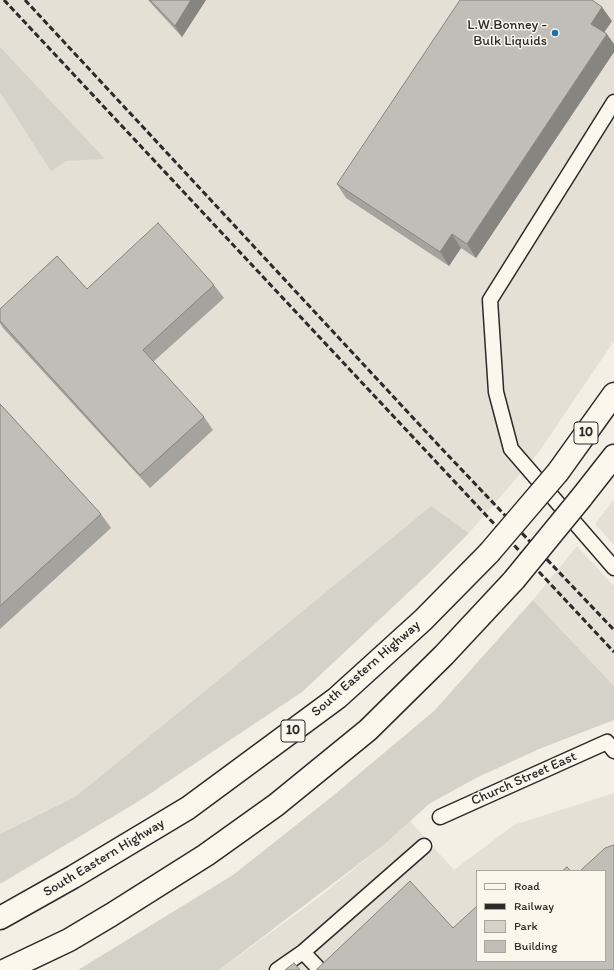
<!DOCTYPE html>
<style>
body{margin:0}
#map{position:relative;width:614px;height:970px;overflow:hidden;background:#f3efe4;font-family:Itim,sans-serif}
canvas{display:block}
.legend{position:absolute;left:476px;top:870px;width:130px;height:92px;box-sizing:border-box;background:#fbf7ec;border:1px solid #a8a59f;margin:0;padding:5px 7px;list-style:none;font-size:12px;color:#2b2b2b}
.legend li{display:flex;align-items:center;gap:8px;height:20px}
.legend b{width:20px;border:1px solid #a8a59f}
</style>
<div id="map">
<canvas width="614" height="970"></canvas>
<ul class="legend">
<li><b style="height:5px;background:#fbf7ec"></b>Road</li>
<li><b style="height:5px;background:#2b2b2b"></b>Railway</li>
<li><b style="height:11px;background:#d5d2c9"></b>Park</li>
<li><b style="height:11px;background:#c0beb6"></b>Building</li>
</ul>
</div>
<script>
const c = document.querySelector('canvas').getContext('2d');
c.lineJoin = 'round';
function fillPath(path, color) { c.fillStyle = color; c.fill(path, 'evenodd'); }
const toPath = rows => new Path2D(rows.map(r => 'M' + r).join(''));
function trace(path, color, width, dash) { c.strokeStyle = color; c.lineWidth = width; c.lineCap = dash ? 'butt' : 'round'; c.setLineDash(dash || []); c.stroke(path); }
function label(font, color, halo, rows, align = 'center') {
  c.font = font + ' Itim,sans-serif'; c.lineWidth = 3; c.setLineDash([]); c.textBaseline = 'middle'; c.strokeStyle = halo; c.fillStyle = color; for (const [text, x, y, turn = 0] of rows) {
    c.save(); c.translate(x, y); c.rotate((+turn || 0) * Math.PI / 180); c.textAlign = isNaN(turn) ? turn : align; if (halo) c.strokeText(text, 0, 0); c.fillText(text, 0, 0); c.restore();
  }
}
const built = toPath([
 [0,0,614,0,614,341,539,452,469,533,431,506,75,797,0,834],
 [614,499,614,545,595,524],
 [577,546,614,586,614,686,533,600],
 [614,793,614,970,219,970,318,898,385,844,410,821,454,870,514,825],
 [477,871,605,871,605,961,477,961]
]);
const green = toPath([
 [0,47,105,159,66,161,51,171,0,92],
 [431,506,469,533,427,575,302,692,139,801,0,884,0,834,75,797],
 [533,600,614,686,614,720,539,749,476,778,429,804,385,844,219,970,78,970,233,875,334,795,435,710]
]);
const lane = toPath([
 [614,102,490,300,496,392,511,449,614,568],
 [440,817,607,742,614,751],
 [303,952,320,970],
 [277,970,303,952,424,846]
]);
const primary = toPath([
 [558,472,614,394],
 [581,498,614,456],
 [0,918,73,877,188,808,337,698,423,620,489,553],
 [6,970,69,940,111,915,206,855,276,805,368,730,444,655,514,580]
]);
const rail = toPath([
 [4,0,614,652],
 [25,0,442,449,614,630]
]);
const primaryBridge = toPath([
 [489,553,558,472],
 [514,580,581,498]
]);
const wall = toPath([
 [148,0,206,0,182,37],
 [612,21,604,32,614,44,614,52,476,258,461,248,449,266,346,198,337,184],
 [214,285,224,298,153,362,204,417,213,430,150,488,3,328,0,323,0,309,87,289],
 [0,404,101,514,111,528,0,629]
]);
const shadedWall = toPath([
 [191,0,206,0,182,37,175,26],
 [602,7,612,21,601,37,591,24],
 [607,34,614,44,614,52,476,258,467,244],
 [452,234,461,248,449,266,440,252]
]);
const building = toPath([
 [150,0,191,0,175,26,150,0],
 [460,0,592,0,602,7,591,24,607,34,467,244,452,234,440,252,337,184,460,0],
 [158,223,214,285,143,350,204,417,140,475,0,321,0,309,57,256,87,289,158,223],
 [0,404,101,514,0,606,0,404],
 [614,845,614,970,316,970,410,881,453,928,477,906,477,961,605,961,605,871,580,871,605,848,614,845],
 [567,867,571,871,562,871,567,867],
 [294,963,300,970,285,970,294,963]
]);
const markers = [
 [555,33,4,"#1f6fb2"]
];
const shields = [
 [586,433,24],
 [293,731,24]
];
const shieldNames = [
 ["10",586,433],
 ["10",293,731]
];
const poiNames = [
 ["L.W.Bonney -",547,25],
 ["Bulk Liquids",547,41]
];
const streetNames = [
 ["South Eastern Highway",366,669,-41],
 ["Church Street East",524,779,-24],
 ["South Eastern Highway",104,858,-31]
];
fillPath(built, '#e4e0d6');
fillPath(green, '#d5d2c9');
trace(lane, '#2b2b2b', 17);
trace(primary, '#2b2b2b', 25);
trace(lane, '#fbf7ec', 14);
trace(primary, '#fbf7ec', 22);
trace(rail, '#2b2b2b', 3, [6, 3]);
trace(primaryBridge, '#2b2b2b', 25, []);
trace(primaryBridge, '#fbf7ec', 22);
fillPath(wall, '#a5a39d');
fillPath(shadedWall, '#86857f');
fillPath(building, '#c0beb6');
trace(building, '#86857f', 1);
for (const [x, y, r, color] of markers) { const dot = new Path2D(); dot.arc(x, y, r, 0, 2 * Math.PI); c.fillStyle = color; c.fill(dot); trace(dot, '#fbf7ec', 1.5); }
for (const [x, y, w] of shields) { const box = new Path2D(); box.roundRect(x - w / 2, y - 11, w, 22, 3); c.fillStyle = '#fbf7ec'; c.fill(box); trace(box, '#2b2b2b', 1); }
label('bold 13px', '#2b2b2b', null, shieldNames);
label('14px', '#2b2b2b', '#fbf7ec', poiNames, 'right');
label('14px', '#2b2b2b', '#fbf7ec', streetNames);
</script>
